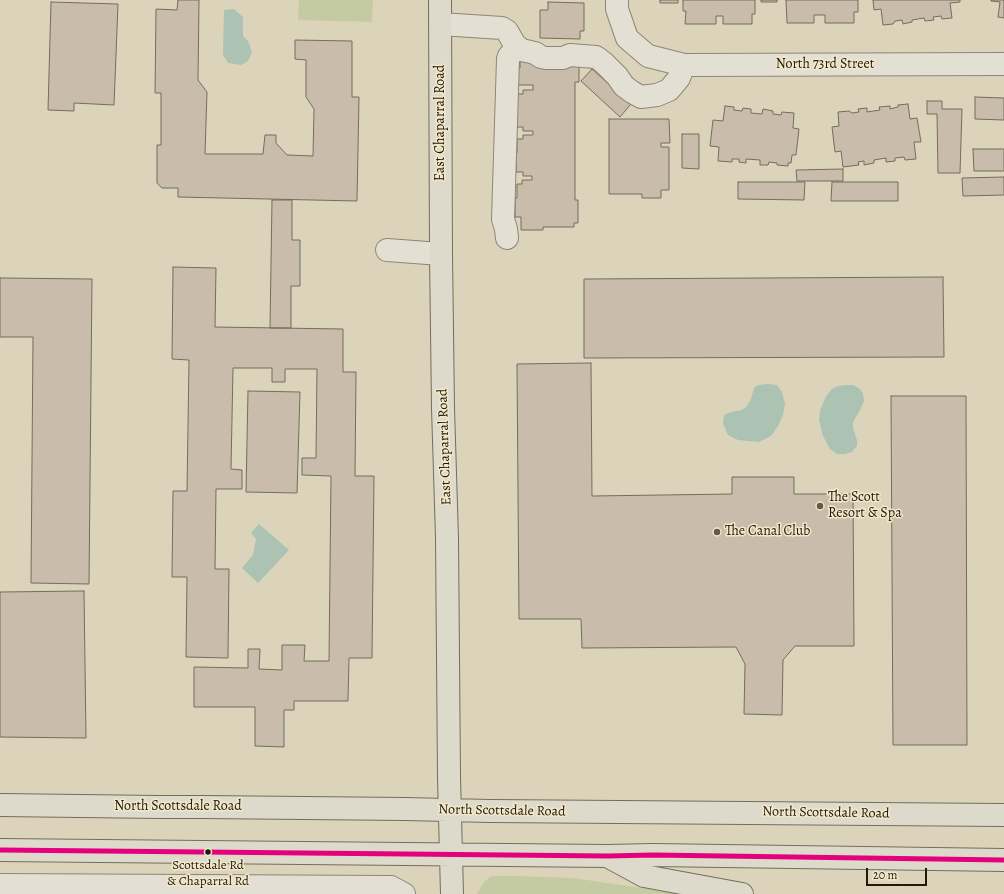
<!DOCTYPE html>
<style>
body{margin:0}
#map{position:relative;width:1004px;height:894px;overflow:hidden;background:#dcd4ba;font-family:Alegreya,serif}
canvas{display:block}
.scale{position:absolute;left:866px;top:868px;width:61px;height:18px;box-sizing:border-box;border:2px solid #25170b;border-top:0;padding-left:5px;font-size:12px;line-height:14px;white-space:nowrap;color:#25170b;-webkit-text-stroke:3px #f1e8ca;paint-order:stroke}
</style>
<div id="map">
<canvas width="1004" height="894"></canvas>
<div class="scale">20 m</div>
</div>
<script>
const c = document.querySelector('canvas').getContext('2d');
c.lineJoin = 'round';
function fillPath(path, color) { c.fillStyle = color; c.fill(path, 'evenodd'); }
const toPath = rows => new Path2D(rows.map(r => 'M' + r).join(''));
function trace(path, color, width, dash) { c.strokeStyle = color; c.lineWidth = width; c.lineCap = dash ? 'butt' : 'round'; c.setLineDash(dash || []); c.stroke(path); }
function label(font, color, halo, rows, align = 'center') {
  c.font = font + ' Alegreya,serif'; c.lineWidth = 3; c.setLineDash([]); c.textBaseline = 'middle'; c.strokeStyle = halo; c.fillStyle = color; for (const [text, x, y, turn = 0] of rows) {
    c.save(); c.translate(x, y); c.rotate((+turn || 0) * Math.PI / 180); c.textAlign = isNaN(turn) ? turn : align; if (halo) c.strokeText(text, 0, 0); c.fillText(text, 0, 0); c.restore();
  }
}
const green = toPath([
 [299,0,373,0,372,22,298,20],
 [491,876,517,876,573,878,683,894,477,894,483,883]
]);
const water = toPath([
 [234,9,243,17,243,36,248,41,252,52,248,61,241,65,228,63,223,55,224,10],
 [768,384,777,385,782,392,785,404,783,415,778,426,771,436,759,442,738,440,728,435,723,423,724,415,728,413,742,410,747,406,751,399,754,388,758,385],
 [846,385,853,385,860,389,863,394,864,401,860,410,853,422,853,428,857,440,857,446,852,452,845,454,837,454,830,449,823,436,819,420,820,411,826,396,832,389,838,386],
 [259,524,289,550,258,583,242,568,253,555,256,539,251,533]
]);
const building = toPath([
 [178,0,199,0,198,80,207,92,205,154,263,154,265,135,276,135,276,143,287,155,313,156,314,109,306,97,306,60,295,59,295,40,352,41,352,97,359,97,357,201,178,197,178,188,162,188,157,183,157,145,161,145,161,93,155,93,156,9,177,10,178,0],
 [660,0,678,0,678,3,660,3,660,0],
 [683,0,755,0,755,14,752,14,752,24,723,24,723,16,716,16,716,24,685,24,686,11,683,11,683,0],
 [761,0,777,0,777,2,761,2,761,0],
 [786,0,858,0,858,12,854,12,854,23,825,23,825,15,814,15,814,23,787,23,786,0],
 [873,0,960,0,960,2,950,3,952,18,942,19,941,16,933,17,934,20,925,21,924,18,912,20,912,22,903,24,902,20,895,21,893,24,883,25,881,9,874,10,873,0],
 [991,0,1004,0,1004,18,998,17,1000,2,991,1,991,0],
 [51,2,118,4,114,105,74,103,74,111,48,110,51,2],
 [548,2,584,3,584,31,580,31,580,39,540,38,540,10,548,10,548,2],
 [520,59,579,62,579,82,575,82,575,200,578,200,578,223,574,223,574,227,543,227,543,230,521,230,521,217,515,217,515,198,517,198,517,184,522,184,522,180,532,180,532,176,523,176,523,172,516,172,516,153,517,153,517,139,523,139,523,135,533,135,533,131,523,131,523,127,516,127,517,94,523,94,523,90,533,90,533,85,518,85,518,68,520,68,520,59],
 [592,69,631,104,620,117,581,81,592,69],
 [975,97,1004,98,1004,120,975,119,975,97],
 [927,101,942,101,942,109,962,109,960,173,938,173,937,114,927,114,927,101],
 [908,104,910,119,917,118,921,142,914,142,916,159,905,160,904,157,895,158,895,161,886,162,886,158,874,160,874,163,864,165,864,161,858,162,859,165,843,167,841,151,835,152,832,127,839,126,838,112,849,111,852,113,859,112,858,109,867,108,867,112,880,110,879,107,890,106,890,109,898,107,898,105,908,104],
 [725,106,734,107,734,110,742,111,743,108,751,109,751,113,762,114,763,109,773,111,773,114,781,115,782,112,794,113,793,128,799,129,796,155,792,155,791,163,788,163,788,166,777,165,777,163,769,162,768,165,760,165,760,160,746,159,746,163,739,162,739,159,732,159,732,162,718,161,719,147,710,146,713,120,723,121,725,106],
 [609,119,669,119,670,143,661,143,661,147,669,147,669,190,661,190,661,198,642,198,642,194,609,194,609,119],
 [682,134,699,134,699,169,682,168,682,134],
 [973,149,1004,149,1004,171,974,171,973,149],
 [843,169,843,181,797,181,796,170,843,169],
 [1004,177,1004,195,963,196,962,178,1004,177],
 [738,182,805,182,804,200,738,199,738,182],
 [832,182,898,182,898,201,831,201,832,182],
 [272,200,292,200,292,240,300,240,300,286,291,286,291,328,270,328,272,200],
 [173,267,216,268,215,327,343,329,343,372,356,372,355,476,374,476,372,658,349,658,348,701,294,701,294,710,284,710,284,747,255,746,255,707,194,707,194,667,248,668,248,649,260,649,259,669,282,670,282,645,305,645,304,661,329,661,331,476,302,475,302,458,316,458,317,369,285,369,285,382,272,382,272,368,233,368,231,469,242,470,242,489,216,489,215,569,229,569,228,658,186,657,187,577,172,577,173,491,187,491,189,360,172,359,173,267],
 [943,277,944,357,584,358,584,279,943,277],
 [0,278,92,279,89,584,31,583,33,337,0,337,0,278],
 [591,363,592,496,732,494,732,477,794,477,794,494,853,494,854,646,795,646,783,660,782,715,744,714,745,664,736,647,582,648,581,619,519,619,517,364,591,363],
 [248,391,300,392,297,493,246,492,248,391],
 [891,396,966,396,967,745,893,745,891,396],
 [84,591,86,738,0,737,0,592,84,591]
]);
const minor = toPath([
 [617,0,617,9,627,38,648,56,684,65,1004,64],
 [440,24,502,28,507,31,515,45,521,50,531,52],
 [535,53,541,57,546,58,563,58,570,55,596,57,604,63,617,76,624,86,632,92,641,97,657,95,669,90,679,78,684,65],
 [507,238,506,229,503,219,508,59,509,56,518,47],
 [387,250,441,254],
 [0,885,391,887,404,894]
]);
const major = toPath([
 [440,0,441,254,443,408,447,538,449,777,452,894],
 [0,805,159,807,203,807,405,809,490,811,1004,815],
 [0,850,608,856,653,855,1004,860],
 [609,857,644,876,742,894]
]);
const bus1 = toPath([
 [0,850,608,856,653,855,1004,860]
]);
const markers = [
 [820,506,4,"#655948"],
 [717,532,4,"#655948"],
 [208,852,3.5,"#25170b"]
];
const busNames = [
 ["Scottsdale Rd",208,866],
 ["& Chaparral Rd",208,882]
];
const streetNames = [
 ["North 73rd Street",825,65],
 ["East Chaparral Road",441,123,-90],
 ["East Chaparral Road",445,447,-92],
 ["North Scottsdale Road",178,807],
 ["North Scottsdale Road",502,811,1],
 ["North Scottsdale Road",826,813,1]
];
const poiNames = [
 ["The Scott",828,498],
 ["Resort & Spa",828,514],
 ["The Canal Club",725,532]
];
fillPath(green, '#c4caa2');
fillPath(water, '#acc2b2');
fillPath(building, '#c9bcaa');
trace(building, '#736d5e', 1);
trace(minor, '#8c8676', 24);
trace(major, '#736d5e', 24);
trace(minor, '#e3dfd3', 22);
trace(major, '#dedacb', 22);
trace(bus1, '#e5007d', 5);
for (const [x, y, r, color] of markers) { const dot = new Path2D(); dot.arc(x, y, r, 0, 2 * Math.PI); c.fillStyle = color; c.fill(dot); trace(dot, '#f1e8ca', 1.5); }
label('13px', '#25170b', '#f1e8ca', busNames);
label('14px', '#25170b', '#f1e8ca', streetNames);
label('14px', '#25170b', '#f1e8ca', poiNames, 'left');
</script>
